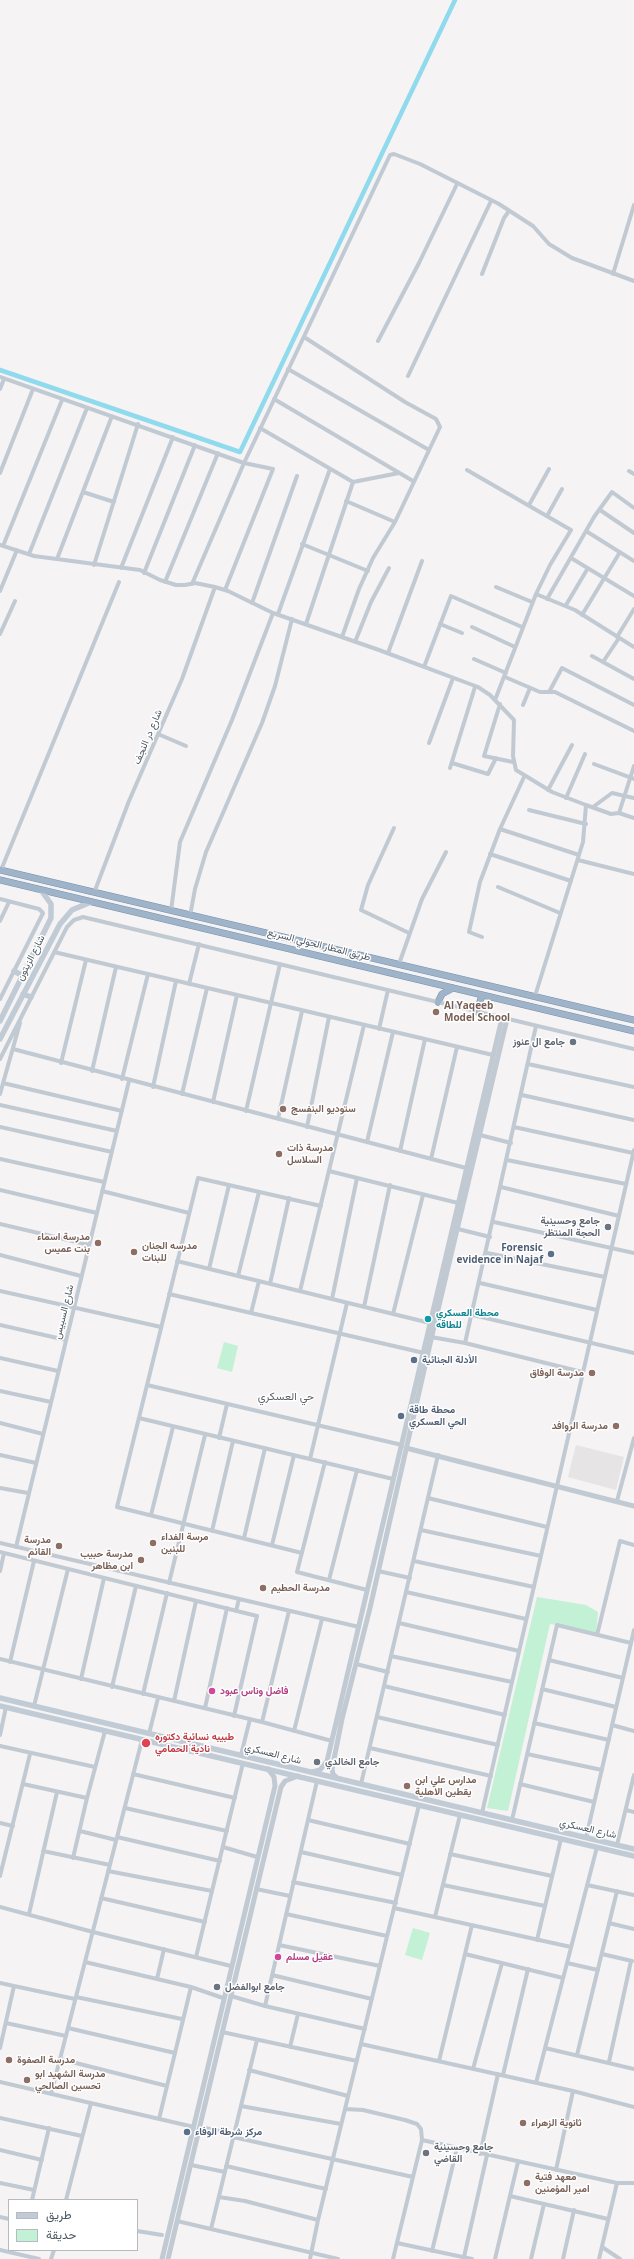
<!DOCTYPE html>
<meta charset="utf-8">
<style>
body{margin:0}
#map{position:relative;width:634px;height:2259px;overflow:hidden;background:#f5f3f3;font-family:"Open Sans",Vazirmatn,sans-serif}
canvas{display:block}
.legend{position:absolute;left:8px;top:2199px;width:130px;height:52px;box-sizing:border-box;background:#fff;border:1px solid #b7bbc0;margin:0;padding:5px 7px;list-style:none;font-size:12px;color:#4a5661}
.legend li{display:flex;align-items:center;gap:8px;height:20px}
.legend b{width:20px;border:1px solid #b7bbc0}
</style>
<div id="map">
<canvas width="634" height="2259"></canvas>
<ul class="legend">
<li><b style="height:5px;background:#c1cbd6"></b>طريق</li>
<li><b style="height:11px;background:#c3f1d5"></b>حديقة</li>
</ul>
</div>
<script>
const c = document.querySelector('canvas').getContext('2d');
c.lineJoin = 'round';
function fillPath(path, color) { c.fillStyle = color; c.fill(path, 'evenodd'); }
const toPath = rows => new Path2D(rows.map(r => 'M' + r).join(''));
function trace(path, color, width, dash) { c.strokeStyle = color; c.lineWidth = width; c.lineCap = dash ? 'butt' : 'round'; c.setLineDash(dash || []); c.stroke(path); }
function label(font, color, halo, rows, align = 'center') {
  c.font = font + ' "Open Sans",Vazirmatn,sans-serif'; c.lineWidth = 3; c.setLineDash([]); c.textBaseline = 'middle'; c.strokeStyle = halo; c.fillStyle = color; for (const [text, x, y, turn = 0] of rows) {
    c.save(); c.translate(x, y); c.rotate((+turn || 0) * Math.PI / 180); c.textAlign = isNaN(turn) ? turn : align; if (halo) c.strokeText(text, 0, 0); c.fillText(text, 0, 0); c.restore();
  }
}
const education = toPath([
 [576,1445,624,1457,616,1490,568,1477]
]);
const green = toPath([
 [224,1342,238,1346,232,1372,217,1368],
 [537,1597,586,1605,598,1612,596,1633,550,1624,508,1811,487,1808],
 [413,1928,430,1933,422,1960,405,1955]
]);
const canal = toPath([
 [0,370,240,452,455,0]
]);
const minor = toPath([
 [482,274,504,218,509,211],
 [613,274,634,205],
 [304,337,405,402,436,419,440,427,395,522,373,558,359,589,342,637],
 [378,341,419,263,457,184],
 [288,369,429,450],
 [408,376,491,201],
 [0,377,244,463,273,469,225,590],
 [0,389,4,379],
 [274,399,413,481],
 [260,428,353,482,399,473],
 [467,470,571,530,550,565,536,594],
 [629,471,634,474],
 [0,473,33,389],
 [83,492,114,502],
 [346,501,395,522],
 [529,505,549,469],
 [600,510,634,533],
 [547,516,562,489],
 [586,531,634,561],
 [302,544,368,571],
 [0,545,34,556,140,570,160,580,176,585,185,585,195,583,215,587,228,591,273,613],
 [3,546,62,400],
 [29,554,87,408],
 [571,558,634,596],
 [57,559,112,416],
 [94,565,138,424],
 [121,568,173,437],
 [144,573,195,445],
 [165,582,218,453],
 [192,584,244,463,390,155,394,154,420,164,499,204,533,226,549,244,572,258,634,281],
 [496,587,532,602],
 [0,591,17,550],
 [547,599,594,517,612,492,634,508],
 [252,603,297,476],
 [566,605,588,568],
 [278,614,330,469],
 [582,615,620,552],
 [306,624,353,482],
 [440,624,462,633],
 [472,627,515,647],
 [0,634,15,601],
 [617,637,634,609],
 [355,642,371,602,389,568],
 [388,653,422,561],
 [592,656,634,679],
 [474,659,506,673],
 [603,662,619,638],
 [424,667,451,596,522,627],
 [505,677,540,692,555,692,634,731],
 [549,692,562,668,634,705],
 [495,700,536,594,575,610,634,647],
 [500,704,484,756,513,762],
 [523,705,530,688],
 [158,734,186,746],
 [429,743,453,678],
 [452,763,488,774,496,758],
 [594,764,634,779],
 [450,768,475,687],
 [548,790,572,745],
 [566,798,585,754],
 [593,807,612,793,634,798],
 [529,810,586,824],
 [619,813,634,818],
 [394,828,368,885,361,910,409,933],
 [500,829,579,855],
 [490,854,571,881],
 [578,860,634,874],
 [1,870,119,582],
 [498,887,560,913],
 [94,893,129,801,182,679,215,587],
 [0,899,39,909,43,913,0,999],
 [171,911,180,842,232,720,273,613,379,650,478,687,490,695,514,720,513,756,516,770,552,792,586,805],
 [190,916,195,889,206,852,262,723,275,686,292,619],
 [0,921,9,902],
 [482,937,469,932,480,882,500,829,524,777],
 [54,952,493,1055],
 [399,964,422,899,446,852],
 [189,984,199,944],
 [535,996,583,842,586,805,611,814,619,813,634,766],
 [379,1029,388,990],
 [13,1049,466,1168],
 [0,1059,67,927,74,920,83,917,634,1049],
 [61,1063,86,960],
 [528,1064,634,1087],
 [92,1071,116,967],
 [122,1079,148,974],
 [3,1083,122,1111],
 [153,1087,176,981],
 [0,1094,20,1023],
 [182,1094,207,988],
 [522,1095,634,1120],
 [213,1102,237,995],
 [0,1105,117,1131],
 [246,1111,280,964],
 [278,1119,302,1011],
 [0,1127,112,1152],
 [307,1127,329,1017],
 [514,1127,633,1153],
 [480,1135,511,1143],
 [367,1142,393,1032],
 [400,1151,425,1039],
 [0,1159,104,1182],
 [431,1159,457,1047],
 [507,1160,626,1184],
 [329,1171,458,1203],
 [501,1187,619,1216],
 [0,1190,97,1213],
 [102,1191,189,1213],
 [494,1222,634,1253],
 [0,1224,89,1245],
 [458,1229,490,1237],
 [487,1253,605,1277],
 [0,1255,81,1276],
 [177,1261,430,1323],
 [209,1269,229,1185],
 [238,1276,259,1192],
 [480,1283,597,1310],
 [270,1284,289,1198],
 [0,1291,161,1327],
 [300,1291,364,1025],
 [169,1294,424,1353],
 [332,1299,357,1178],
 [364,1307,390,1185],
 [251,1313,259,1281],
 [393,1314,423,1195],
 [473,1315,634,1353],
 [0,1325,66,1340],
 [431,1337,465,1343,582,1372],
 [465,1343,536,1026],
 [0,1358,58,1371],
 [147,1385,402,1445],
 [0,1391,51,1402],
 [139,1418,393,1479],
 [0,1423,43,1434],
 [219,1438,227,1404],
 [0,1455,36,1463],
 [310,1459,347,1303],
 [325,1462,297,1572,367,1590],
 [0,1488,28,1493],
 [428,1498,547,1527],
 [617,1501,634,1438],
 [151,1515,173,1427],
 [421,1530,541,1556],
 [212,1531,233,1441],
 [244,1538,265,1448],
 [0,1543,359,1627],
 [272,1545,294,1455],
 [16,1547,129,1081],
 [0,1552,257,1616,234,1716],
 [302,1553,117,1507,198,1178,321,1206],
 [414,1561,534,1587],
 [0,1571,4,1553],
 [378,1571,410,1578],
 [329,1580,357,1470],
 [169,1583,205,1435],
 [406,1592,526,1619],
 [236,1611,239,1599],
 [399,1623,519,1651],
 [597,1635,620,1541,634,1545],
 [391,1656,512,1682],
 [0,1659,262,1722,332,1741],
 [549,1660,623,1678],
 [10,1662,34,1561],
 [356,1664,388,1672],
 [81,1679,104,1578],
 [384,1686,505,1715],
 [112,1687,136,1586],
 [542,1689,616,1707],
 [143,1694,167,1593],
 [174,1701,196,1601],
 [34,1706,68,1569],
 [205,1708,227,1608],
 [377,1717,498,1745],
 [262,1722,289,1611],
 [534,1723,609,1740],
 [612,1725,634,1731],
 [294,1731,322,1619],
 [149,1734,158,1698],
 [0,1735,6,1707],
 [0,1746,95,1767],
 [370,1748,491,1776],
 [527,1754,602,1770],
 [241,1755,250,1719],
 [133,1774,235,1798],
 [23,1784,87,1798,105,1731],
 [361,1784,438,1455],
 [520,1784,594,1802],
 [125,1808,227,1831],
 [626,1810,634,1812],
 [482,1813,634,1150],
 [308,1820,410,1844],
 [512,1820,557,1625,631,1643],
 [0,1823,13,1826],
 [80,1831,116,1840],
 [117,1837,220,1861],
 [586,1838,634,1630],
 [617,1845,634,1775],
 [223,1847,257,1857],
 [43,1851,110,1865],
 [301,1852,402,1875],
 [450,1854,552,1876],
 [73,1858,87,1798],
 [108,1871,212,1891],
 [0,1876,30,1754],
 [293,1882,396,1903],
 [443,1885,545,1906],
 [587,1885,634,1895],
 [256,1889,290,1896],
 [101,1898,205,1922],
 [0,1907,93,1932,231,1966],
 [394,1908,571,1947],
 [29,1914,57,1792],
 [286,1914,387,1936],
 [435,1917,460,1815],
 [609,1923,634,1929],
 [537,1940,561,1839],
 [279,1945,380,1966],
 [465,1954,563,1978],
 [602,1954,632,1961],
 [196,1957,243,1763],
 [85,1962,191,1987,223,1998],
 [567,1963,598,1970],
 [272,1975,372,1999],
 [157,1979,164,1949],
 [0,1983,14,1986],
 [231,1996,265,2006,365,2029],
 [76,1997,182,2019],
 [265,2006,317,1781],
 [6,2023,66,2036],
 [68,2028,175,2053],
 [222,2032,357,2061],
 [361,2044,573,2091,634,2107],
 [290,2047,298,2014],
 [0,2048,14,1986,75,1999],
 [545,2048,634,2069],
 [577,2055,617,1891],
 [60,2059,167,2086],
 [439,2061,472,1925],
 [609,2062,631,1961],
 [473,2069,502,1963],
 [249,2070,348,2096],
 [503,2075,528,1969],
 [0,2082,194,2127],
 [536,2083,597,1847],
 [51,2094,142,1740],
 [241,2106,341,2124],
 [345,2109,363,2110,405,2120,417,2124,421,2129,422,2140,393,2259],
 [0,2118,82,2136],
 [159,2119,191,1987],
 [200,2127,234,2134],
 [233,2137,413,2177],
 [422,2140,617,2183,634,2183],
 [0,2150,42,2160],
 [480,2154,498,2074],
 [191,2165,225,2172],
 [226,2166,326,2189],
 [556,2170,573,2091],
 [0,2183,34,2190],
 [510,2196,608,2219],
 [219,2197,245,2201,318,2220],
 [32,2200,49,2128],
 [66,2200,91,2103],
 [0,2217,9,2219],
 [177,2221,338,2259],
 [211,2229,257,2040],
 [137,2231,162,2235],
 [397,2243,472,2259],
 [602,2247,620,2259],
 [0,2250,39,2259],
 [432,2251,457,2148],
 [464,2257,487,2155],
 [51,2259,54,2250],
 [310,2259,318,2220,419,1805],
 [495,2259,518,2162],
 [531,2259,544,2204],
 [563,2259,574,2210],
 [599,2259,617,2183]
]);
const tertiary = toPath([
 [406,1448,634,1506],
 [312,1772,320,1770,327,1761,502,1018],
 [337,1778,333,1774,332,1769,342,1719,370,1608,433,1331,507,1019],
 [162,2259,275,1786,274,1777,268,1769],
 [168,2259,281,1787,285,1781,298,1776]
]);
const secondary = toPath([
 [14,971,23,976],
 [23,994,31,997],
 [0,1021,51,918,51,904,41,890],
 [0,1039,60,924,72,910,91,902],
 [0,1698,634,1849],
 [0,1706,634,1856]
]);
const trunk = toPath([
 [0,870,634,1020],
 [0,880,634,1031],
 [438,1002,442,994,453,988],
 [477,1012,482,995]
]);
const markers = [
 [436,1012,4,"#8d6e63"],
 [573,1042,4,"#6b7280"],
 [283,1109,4,"#8d6e63"],
 [279,1154,4,"#8d6e63"],
 [608,1227,4,"#6b7280"],
 [98,1243,4,"#8d6e63"],
 [134,1252,4,"#8d6e63"],
 [551,1254,4,"#5c6f8a"],
 [428,1319,4,"#0f9aa8"],
 [414,1360,4,"#5c6f8a"],
 [592,1373,4,"#8d6e63"],
 [401,1416,4,"#5c6f8a"],
 [616,1426,4,"#8d6e63"],
 [153,1543,4,"#8d6e63"],
 [59,1546,4,"#8d6e63"],
 [141,1560,4,"#8d6e63"],
 [263,1588,4,"#8d6e63"],
 [212,1691,4,"#d1479c"],
 [146,1743,5,"#e0444e"],
 [317,1762,4,"#6b7280"],
 [407,1786,4,"#8d6e63"],
 [278,1957,4,"#d1479c"],
 [217,1987,4,"#6b7280"],
 [9,2060,4,"#8d6e63"],
 [27,2080,4,"#8d6e63"],
 [523,2123,4,"#8d6e63"],
 [187,2132,4,"#5c6f8a"],
 [426,2153,4,"#6b7280"],
 [527,2183,4,"#8d6e63"]
];
const streetNames = [
 ["شارع در النجف",148,737,-67],
 ["طريق المطار الحولي السريع",319,945,14],
 ["شارع الزيتون",31,958,-63],
 ["شارع السبيس",64,1312,-76],
 ["شارع العسكري",273,1754,14],
 ["شارع العسكري",588,1829,13]
];
const educationNames = [
 ["Al Yaqeeb",444,1006],
 ["Model School",444,1018],
 ["ستوديو البنفسج",291,1109],
 ["مدرسة ذات",287,1148],
 ["السلاسل",287,1160],
 ["مدرسة اسماء",90,1237,"right"],
 ["بنت عميس",90,1249,"right"],
 ["مدرسه الجنان",142,1246],
 ["للبنات",142,1258],
 ["مدرسة الوفاق",584,1373,"right"],
 ["مدرسة الروافد",608,1426,"right"],
 ["مرسة الفداء",161,1537],
 ["للبنين",161,1549],
 ["مدرسة",51,1540,"right"],
 ["القائم",51,1552,"right"],
 ["مدرسة حبيب",133,1554,"right"],
 ["ابن مظاهر",133,1566,"right"],
 ["مدرسة الحطيم",271,1588],
 ["مدارس علي ابن",415,1780],
 ["يقطين الاهلية",415,1792],
 ["مدرسة الصفوة",17,2060],
 ["مدرسة الشهيد ابو",35,2074],
 ["تحسين الصالحي",35,2086],
 ["ثانوية الزهراء",531,2123],
 ["معهد فتية",535,2177],
 ["امير المؤمنين",535,2189]
];
const worshipNames = [
 ["جامع ال عنوز",565,1042,"right"],
 ["جامع وحسينية",600,1221,"right"],
 ["الحجة المنتظر",600,1233,"right"],
 ["جامع الخالدي",325,1762],
 ["جامع ابوالفضل",225,1987],
 ["جامع وحسينية",434,2147],
 ["القاضي",434,2159]
];
const serviceNames = [
 ["Forensic",543,1248,"right"],
 ["evidence in Najaf",543,1260,"right"],
 ["الأدلة الجنائية",422,1360],
 ["محطة طاقة",409,1410],
 ["الحي العسكري",409,1422],
 ["مركز شرطة الوفاء",195,2132]
];
const cultureNames = [
 ["محطة العسكري",436,1313],
 ["للطاقه",436,1325]
];
const hotelNames = [
 ["فاضل وناس عبود",220,1691],
 ["عقيل مسلم",286,1957]
];
const healthNames = [
 ["طبيبه نسائية دكتوره",155,1737],
 ["نادية الحمامي",155,1749]
];
const neighbourhoodNames = [
 ["حي العسكري",286,1397]
];
fillPath(education, '#e6e4e5');
fillPath(green, '#c3f1d5');
trace(canal, '#90daee', 4.5);
trace(trunk, '#7690ad', 7);
trace(minor, '#c1cad2', 4);
trace(tertiary, '#c1cad2', 5);
trace(secondary, '#c1cbd6', 5.5);
trace(trunk, '#9fb4c9', 6);
for (const [x, y, r, color] of markers) { const dot = new Path2D(); dot.arc(x, y, r, 0, 2 * Math.PI); c.fillStyle = color; c.fill(dot); trace(dot, '#fff', 1.5); }
label('10px', '#4a5661', '#fff', streetNames);
label('bold 10px', '#785e54', '#fff', educationNames, 'left');
label('bold 10px', '#5b616d', '#fff', worshipNames, 'left');
label('bold 10px', '#4e5e75', '#fff', serviceNames, 'left');
label('bold 10px', '#0d838f', '#fff', cultureNames, 'left');
label('bold 10px', '#b23c85', '#fff', hotelNames, 'left');
label('bold 10px', '#be3a42', '#fff', healthNames, 'left');
label('11px', '#5f6368', '#fff', neighbourhoodNames);
</script>
